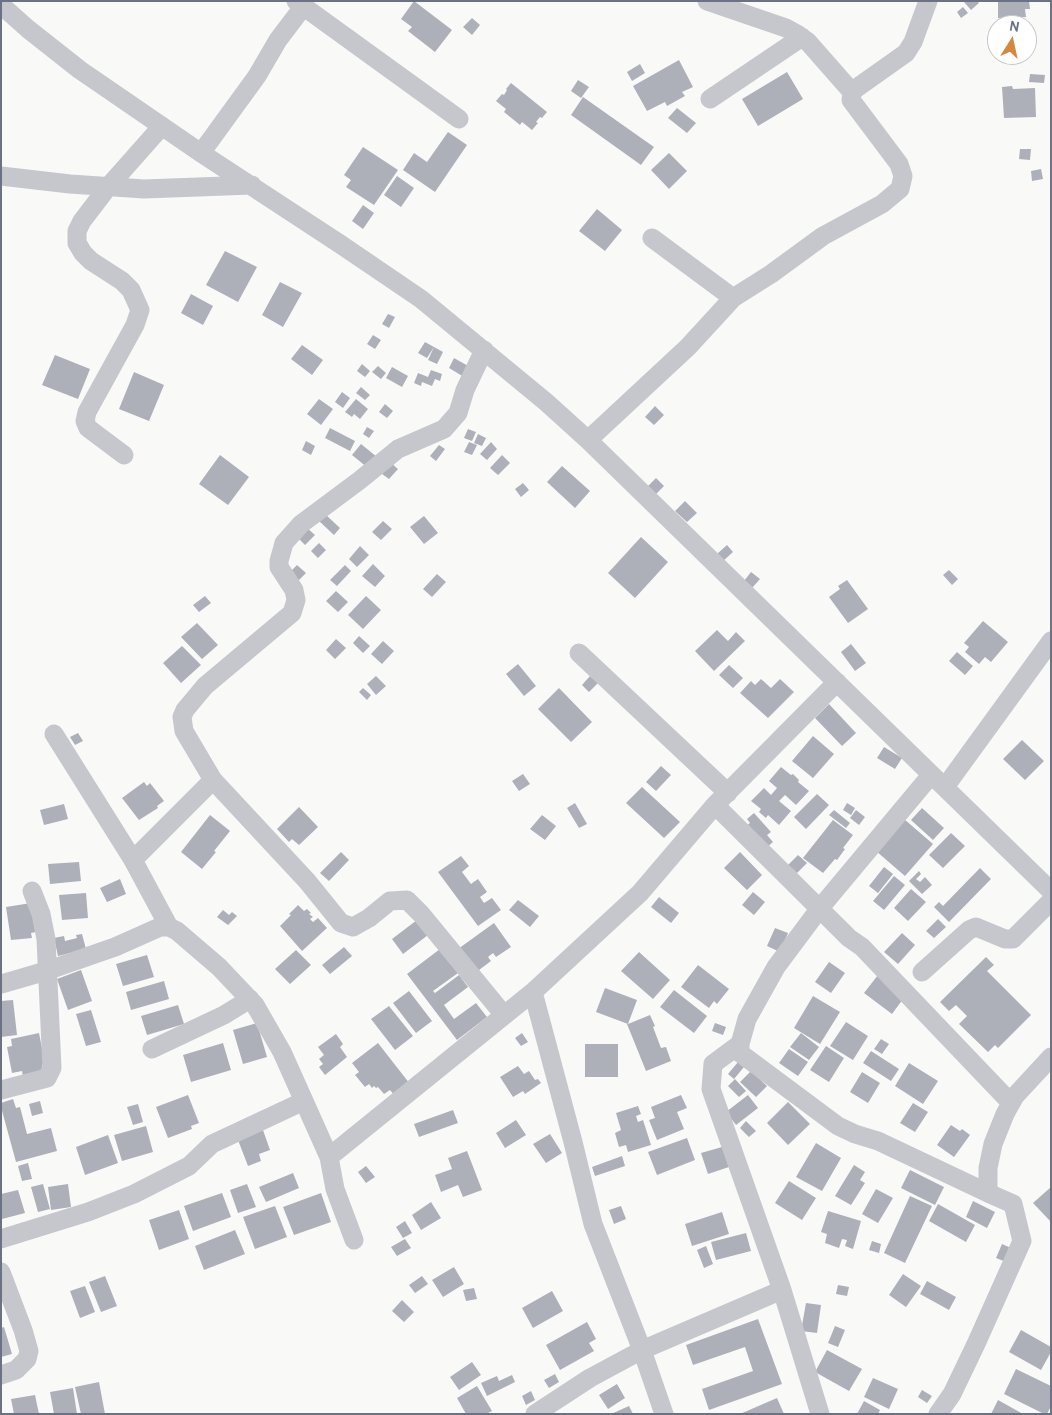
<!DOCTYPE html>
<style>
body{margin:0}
#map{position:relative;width:1052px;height:1415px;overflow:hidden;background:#f9f9f7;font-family:Cabin,sans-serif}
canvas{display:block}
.frame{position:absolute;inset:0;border:2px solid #6b7285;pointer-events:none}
.north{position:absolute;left:987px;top:15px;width:50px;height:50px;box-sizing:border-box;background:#fff;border:1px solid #c4c7ce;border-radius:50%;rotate:10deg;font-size:14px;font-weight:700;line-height:20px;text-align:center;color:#6b7285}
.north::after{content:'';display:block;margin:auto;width:18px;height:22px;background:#d28a3f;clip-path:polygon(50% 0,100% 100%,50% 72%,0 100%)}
</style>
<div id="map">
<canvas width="1052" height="1415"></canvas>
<div class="frame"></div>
<div class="north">N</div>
</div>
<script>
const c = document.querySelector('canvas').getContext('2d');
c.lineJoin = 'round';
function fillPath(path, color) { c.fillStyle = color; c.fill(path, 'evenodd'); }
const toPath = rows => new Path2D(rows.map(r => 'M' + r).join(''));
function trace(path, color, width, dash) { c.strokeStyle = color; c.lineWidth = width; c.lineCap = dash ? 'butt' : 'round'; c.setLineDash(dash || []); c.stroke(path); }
const building = toPath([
 [414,1,452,30,435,52,408,31,412,27,401,19],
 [965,1,977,1,979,3,971,10,964,2],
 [998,1,1029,1,1030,9,1025,9,1026,17,998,18],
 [963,7,968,13,961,18,957,12],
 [472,18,480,25,472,35,463,27],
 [679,60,693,87,682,92,685,96,667,106,665,102,647,111,633,86],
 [640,64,645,73,632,81,627,72],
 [787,72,803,99,758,126,742,99],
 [1030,74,1045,75,1044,83,1029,82],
 [578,80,589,87,581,98,571,91],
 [511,83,547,112,542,118,540,117,536,122,538,123,532,130,522,122,520,125,504,112,506,109,496,101,502,94,504,95,507,90,506,89],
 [1012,86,1013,89,1035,88,1036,117,1004,118,1002,87],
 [583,97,654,147,641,165,571,115],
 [677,108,696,123,687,133,668,118],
 [448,132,467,145,435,192,403,170,414,153,427,162],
 [363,147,398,170,374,205,346,187,351,180,344,175],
 [1020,149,1031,149,1030,160,1019,159],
 [669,153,687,171,669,189,651,170],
 [1041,169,1043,179,1032,181,1031,171],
 [397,176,414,188,401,207,384,195],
 [363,205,374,213,363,229,352,221],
 [597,209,622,230,605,251,579,231],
 [225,251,257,267,238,302,206,285],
 [280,282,302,293,283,327,262,315],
 [191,294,213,306,203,325,181,313],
 [388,314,395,317,389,328,382,324],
 [373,335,381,340,375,349,367,344],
 [425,342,434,347,427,358,418,353],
 [302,345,323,360,312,375,291,359],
 [434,347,443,352,437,364,428,360],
 [55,355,90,369,78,399,42,385],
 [454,358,470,367,464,377,449,368],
 [362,364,370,371,365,377,357,371],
 [378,366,386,373,381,379,372,372],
 [392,367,408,376,402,387,386,378],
 [431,370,442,374,440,381,435,379,432,386,422,382,421,386,414,383,418,373,428,377],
 [134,372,164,385,149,421,119,409],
 [361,387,370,395,365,400,356,393],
 [342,392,350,398,343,408,335,402],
 [319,399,333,409,321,425,307,414],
 [356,399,368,409,360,419,354,414,352,417,345,412],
 [385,404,393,411,387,418,379,412],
 [655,406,664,415,654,425,645,417],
 [367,427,374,431,369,438,363,434],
 [330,428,355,441,350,451,325,438],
 [468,429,476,432,472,441,464,438],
 [478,434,486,438,482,446,474,443],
 [306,441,315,446,311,455,302,450],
 [469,442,477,445,472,455,464,452],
 [491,442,497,449,487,460,480,454],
 [361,444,377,457,368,468,352,455],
 [439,445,445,449,436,461,430,456],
 [220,455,249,477,228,505,199,484],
 [502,455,510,463,498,475,490,468],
 [391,463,398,469,389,479,382,474],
 [562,466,590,491,575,508,547,482],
 [656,478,664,486,655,495,647,487],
 [523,483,529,490,521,497,515,489],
 [685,501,697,513,687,522,675,511],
 [325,514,340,528,334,535,319,521],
 [424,516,438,533,424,544,410,527],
 [383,521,392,529,381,540,372,532],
 [306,527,315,535,305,545,297,537],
 [641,537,668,562,635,598,608,573],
 [319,543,326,550,318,558,311,551],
 [727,545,733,552,723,561,717,554],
 [360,546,369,555,357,567,349,559],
 [373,564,385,576,375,587,362,576],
 [297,565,306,573,297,582,288,574],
 [345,565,351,571,337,586,330,580],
 [949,570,958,579,952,585,943,575],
 [751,572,760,579,752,588,744,581],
 [437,574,446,582,432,597,423,589],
 [847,580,868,609,848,623,829,597,840,589,838,586],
 [336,591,348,602,338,612,326,601],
 [205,596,211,603,199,612,193,605],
 [366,596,381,610,363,629,348,615],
 [983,621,1008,642,991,662,985,657,979,664,965,652,969,647,964,643],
 [197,623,218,645,202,659,181,637],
 [717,630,728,641,736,632,745,641,714,671,695,651],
 [359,636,370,646,363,653,353,643],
 [336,639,346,648,335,659,326,650],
 [383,641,394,651,382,664,371,654],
 [851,644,866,663,855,671,841,652],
 [182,646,201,665,181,683,163,663],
 [957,652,973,666,965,675,949,661],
 [518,664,536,686,524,696,506,674],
 [729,665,743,678,733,688,719,675],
 [376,676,386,686,376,695,367,684],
 [590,676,598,683,589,692,582,685],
 [761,679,771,688,780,679,794,692,768,718,740,693,751,681,755,685],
 [363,688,371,695,367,700,359,692],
 [559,688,592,722,571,742,538,709],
 [829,704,856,733,842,746,815,718],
 [78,733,83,741,75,745,70,737],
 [813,736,834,754,813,778,792,761],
 [1022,740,1044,761,1025,780,1003,759],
 [884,747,902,758,895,769,877,758],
 [661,766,671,775,656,791,646,782],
 [781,767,791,775,793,774,799,780,798,782,809,791,796,805,785,795,779,801,791,811,779,825,768,815,766,818,759,812,761,809,751,801,764,788,771,795,777,788,769,781],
 [523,774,530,784,519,791,512,781],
 [144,782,147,786,150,783,164,801,157,806,158,808,139,820,122,798],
 [642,787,680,822,664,838,626,803],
 [817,794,829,805,806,829,794,817],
 [575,803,587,824,579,828,567,808],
 [847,803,855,808,851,815,843,810],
 [64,804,68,819,44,825,40,810],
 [299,807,318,827,299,845,292,839,289,842,277,829],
 [922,808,944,828,933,840,911,820],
 [834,810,850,823,846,828,829,815],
 [856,810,865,817,859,825,850,818],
 [754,813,771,832,767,835,773,842,765,849,745,827,750,823,747,819],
 [210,815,230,831,214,851,216,852,202,869,181,852],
 [542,815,556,826,545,840,530,829],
 [904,819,933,844,905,876,876,851],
 [833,820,853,835,843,848,845,849,837,860,835,859,823,873,803,858],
 [951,833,965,846,943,868,929,855],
 [341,852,349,860,329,881,320,873],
 [740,852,762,875,747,890,724,868],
 [798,855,807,863,797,873,788,865],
 [461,856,469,866,462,872,471,884,478,879,487,892,480,897,484,903,492,898,501,910,478,926,438,872],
 [79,862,81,881,50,884,48,864],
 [884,867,893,874,878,893,869,886],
 [980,868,991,879,949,922,934,907,939,902,943,906],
 [919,871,921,874,916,879,920,882,925,877,932,885,922,894,909,881],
 [894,876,905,885,884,910,873,901],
 [120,879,126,894,107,902,100,888],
 [911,889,926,902,908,921,894,908],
 [753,892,765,902,754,915,742,905],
 [86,893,88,918,62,920,59,895],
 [659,897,679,913,671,923,651,907],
 [518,900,539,916,530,927,509,910],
 [31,903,36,932,31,933,32,938,11,940,6,907],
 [298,905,304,911,307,909,311,913,309,914,313,917,310,919,313,922,318,918,327,928,302,951,280,926,291,915,289,914],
 [223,910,229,915,232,912,237,916,228,925,217,917],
 [938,919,946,927,934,938,926,931],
 [417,920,428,935,403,954,392,939],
 [494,923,511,947,496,957,493,953,488,957,491,961,475,973,458,949],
 [775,928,788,933,780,952,767,946],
 [902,933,915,945,898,964,884,952],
 [82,934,86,949,58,956,54,938,64,936,65,941,77,938,76,935],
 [344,947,352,956,330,974,322,965],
 [440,949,458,973,433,991,435,993,459,975,468,987,444,1005,454,1019,476,1003,487,1017,457,1040,407,974],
 [296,950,311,965,290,984,275,969],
 [639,952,670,980,653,999,621,971],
 [147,955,154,977,123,986,116,964],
 [986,957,994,965,987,971,1031,1015,998,1048,995,1045,988,1052,959,1024,967,1016,956,1005,949,1011,940,1002],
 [829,962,845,973,831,993,815,982],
 [698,965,729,989,717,1004,714,1001,709,1008,681,987],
 [81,970,92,1001,68,1010,57,979],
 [878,975,906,995,892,1014,864,993],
 [164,981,169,999,131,1010,126,992],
 [605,988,637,1000,628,1024,650,1015,655,1026,653,1027,661,1048,666,1047,671,1061,646,1071,627,1024,628,1024,596,1012],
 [674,990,707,1016,694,1033,660,1007],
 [409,991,432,1021,416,1033,393,1003],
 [813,996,840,1012,820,1044,794,1028],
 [13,1000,17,1035,1,1037,1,1001],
 [178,1005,184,1024,147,1035,141,1016],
 [389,1006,413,1036,395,1050,371,1019],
 [91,1010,101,1042,86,1046,76,1014],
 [846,1022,868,1036,853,1060,830,1046],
 [257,1023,267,1057,243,1064,233,1030],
 [715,1023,726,1027,723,1035,712,1031],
 [39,1033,45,1064,42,1065,43,1073,23,1077,22,1071,12,1073,7,1047,12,1046,11,1039],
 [522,1033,528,1042,521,1046,515,1038],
 [801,1033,819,1047,809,1060,790,1047],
 [336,1034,343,1044,340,1047,347,1057,325,1075,319,1067,323,1064,319,1059,324,1055,318,1047],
 [881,1039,889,1044,882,1054,874,1049],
 [223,1043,231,1070,191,1082,183,1055],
 [378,1043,410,1084,395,1096,390,1090,384,1094,378,1087,376,1088,374,1086,372,1088,369,1084,365,1087,355,1075,359,1072,352,1063],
 [585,1044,618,1044,618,1077,585,1077],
 [826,1046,844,1058,829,1082,810,1070],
 [789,1049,808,1062,798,1076,779,1063],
 [871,1051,899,1069,891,1081,863,1063],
 [738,1062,744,1067,734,1079,728,1074],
 [909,1063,938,1081,923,1104,895,1086],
 [518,1066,524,1074,529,1071,535,1080,538,1079,541,1083,525,1094,523,1091,513,1097,500,1077],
 [751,1071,767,1086,756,1097,740,1082],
 [862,1072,880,1083,868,1103,850,1092],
 [735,1079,746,1091,739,1097,728,1086],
 [188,1095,199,1123,191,1126,192,1129,168,1138,156,1107],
 [681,1095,687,1108,677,1112,684,1129,657,1140,649,1120,655,1118,651,1107],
 [748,1095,758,1108,736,1125,726,1112],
 [13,1099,16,1108,20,1107,27,1134,51,1128,57,1151,16,1162,1,1107,1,1103],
 [40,1101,43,1113,32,1116,29,1104],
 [788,1102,810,1124,788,1145,767,1123],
 [913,1103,928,1112,915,1132,900,1123],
 [138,1104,143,1122,133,1125,127,1107],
 [638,1106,641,1114,636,1116,638,1122,643,1120,651,1145,628,1152,626,1145,619,1147,615,1133,621,1130,616,1113],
 [453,1110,458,1123,419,1137,414,1124],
 [516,1120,526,1135,505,1148,496,1133],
 [746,1121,756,1131,749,1137,740,1128],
 [951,1125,960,1131,962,1129,970,1135,954,1157,937,1145],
 [146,1126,153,1152,122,1161,114,1135],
 [263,1130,270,1150,259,1154,261,1161,248,1166,238,1140],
 [550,1134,562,1153,546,1163,533,1144],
 [108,1135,118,1163,85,1175,76,1147],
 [687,1138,695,1160,657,1175,648,1152],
 [816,1143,841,1158,822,1191,796,1177],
 [722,1147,729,1167,708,1174,701,1153],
 [467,1151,482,1190,463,1197,458,1185,441,1192,435,1175,452,1169,448,1158],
 [622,1156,625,1166,595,1176,592,1167],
 [28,1163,32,1179,22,1181,18,1166],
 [854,1165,865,1172,860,1180,865,1183,851,1205,835,1196],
 [366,1166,375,1177,366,1183,358,1172],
 [910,1170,944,1187,935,1205,901,1188],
 [293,1173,299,1188,266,1202,259,1187],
 [789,1181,816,1198,802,1220,775,1203],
 [43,1184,50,1209,38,1212,31,1187],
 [68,1184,71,1207,51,1210,48,1187],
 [247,1184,256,1207,238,1213,230,1190],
 [1051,1187,1051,1222,1033,1203],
 [876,1189,893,1198,878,1223,862,1214],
 [18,1190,25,1213,2,1219,1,1194],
 [222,1193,231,1217,193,1231,184,1206],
 [321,1193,331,1222,294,1235,283,1207],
 [910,1196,932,1206,905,1263,884,1253],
 [973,1201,995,1212,987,1228,966,1217],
 [431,1202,441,1218,421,1230,412,1215],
 [938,1204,975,1225,966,1242,929,1221],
 [275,1206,287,1237,255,1249,243,1217],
 [621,1206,626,1219,614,1224,609,1210],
 [179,1210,189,1239,159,1250,149,1220],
 [828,1211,861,1221,853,1249,845,1246,847,1240,842,1239,839,1248,825,1243,827,1234,821,1232],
 [722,1212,729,1234,692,1246,685,1224],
 [405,1221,412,1233,403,1238,396,1227],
 [235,1230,245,1254,204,1270,195,1246],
 [746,1233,751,1251,716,1260,711,1242],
 [405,1239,411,1248,397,1256,391,1247],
 [872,1241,881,1244,879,1253,869,1250],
 [1002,1244,1011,1248,1006,1262,996,1258],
 [706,1246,713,1264,704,1268,697,1250],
 [454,1267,464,1284,443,1297,432,1280],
 [903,1274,921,1286,906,1307,889,1295],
 [105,1276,117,1306,101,1312,89,1282],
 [422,1276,428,1284,415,1293,409,1285],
 [927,1281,956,1297,949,1310,920,1294],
 [838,1285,849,1287,847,1296,836,1294],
 [85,1286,95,1312,80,1318,70,1291],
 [474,1288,477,1299,466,1301,463,1290],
 [552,1291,563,1311,533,1328,522,1308],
 [402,1300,414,1312,404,1322,392,1311],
 [806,1303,821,1305,817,1333,801,1331],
 [758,1319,782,1384,709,1410,702,1389,753,1371,745,1347,693,1365,686,1345],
 [587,1322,596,1339,589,1343,594,1351,560,1370,546,1345],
 [835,1326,845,1330,838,1347,828,1343],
 [4,1327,12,1354,1,1357,1,1328],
 [1021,1330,1051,1347,1051,1352,1041,1370,1009,1352],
 [827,1350,862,1369,849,1391,815,1372],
 [472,1362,481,1375,459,1390,450,1377],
 [1016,1369,1051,1386,1051,1406,1047,1414,1044,1414,1004,1394],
 [555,1374,559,1382,549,1388,544,1380],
 [512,1375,515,1382,487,1396,481,1383,497,1376,499,1381],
 [873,1378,898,1389,889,1409,864,1397],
 [99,1382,105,1414,81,1414,75,1387],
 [617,1384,625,1398,608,1409,599,1395],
 [477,1386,492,1411,486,1414,466,1414,457,1398],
 [73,1388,77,1414,54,1414,50,1392],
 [922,1390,932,1396,927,1403,918,1397],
 [531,1391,535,1400,526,1405,522,1396],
 [35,1395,39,1414,14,1414,11,1399],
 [777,1398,784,1414,740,1414],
 [998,1400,1023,1414,991,1414],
 [864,1401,880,1410,878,1414,857,1414],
 [629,1406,633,1414,611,1414]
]);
const minor = toPath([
 [296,1,459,119],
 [707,1,786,28,797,34,808,42,852,92],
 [1,5,28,29,80,70,201,153,340,244,421,299,546,402,588,440,1051,891],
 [710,99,802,37],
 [201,153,257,76,278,40,303,7],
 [1,176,70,184,144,189,252,185],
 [652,238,733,298],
 [588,440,688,347,733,298,771,274,823,236,882,204,900,189,903,176,899,164,851,100,852,92,858,87,906,53,913,42,928,1],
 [124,455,88,428,85,421,87,412,135,325,140,310,131,290,122,281,91,261,83,253,77,243,77,231,82,221,108,187,162,126],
 [579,653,728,793],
 [54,734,133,860,169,927],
 [931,775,820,908,776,967,747,1019,740,1044,740,1053,838,1126,855,1134,878,1141,988,1193],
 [213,780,307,881,341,923,353,927,369,918,390,901,407,900,421,914,504,1015],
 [945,787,1051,641],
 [715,805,849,938,862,947,1011,1103],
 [133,860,213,780,184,731,182,717,185,710,205,686,292,613,296,600,294,590,279,567,279,561,284,543,301,524,360,480,398,449,444,429,458,413,465,390,484,350],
 [922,972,969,930,976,927,1005,939,1013,939,1051,901],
 [1,984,46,971,115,947,160,927,169,927,177,931,219,967,255,1005,282,1052,329,1157,533,992,640,893,715,805,837,682],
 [533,992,573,1142,593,1224,642,1350,590,1378,535,1414],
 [740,1044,713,1064,711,1089,782,1290,820,1414],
 [152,1049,224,1015,250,999],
 [1,1090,47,1078,52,1068,46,939,41,914,32,891],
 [329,1157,335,1189,354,1240],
 [1,1239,88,1212,134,1194,189,1166,212,1144,304,1101],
 [1,1272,23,1330,29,1351,27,1359,16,1370,1,1375],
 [664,1414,642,1350,782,1290],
 [938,1414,952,1394,976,1344,1022,1241,1013,1204,988,1193,988,1168,993,1144,1005,1114,1015,1096,1051,1057]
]);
fillPath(building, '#adb0b9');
trace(minor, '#c5c7cc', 19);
</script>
